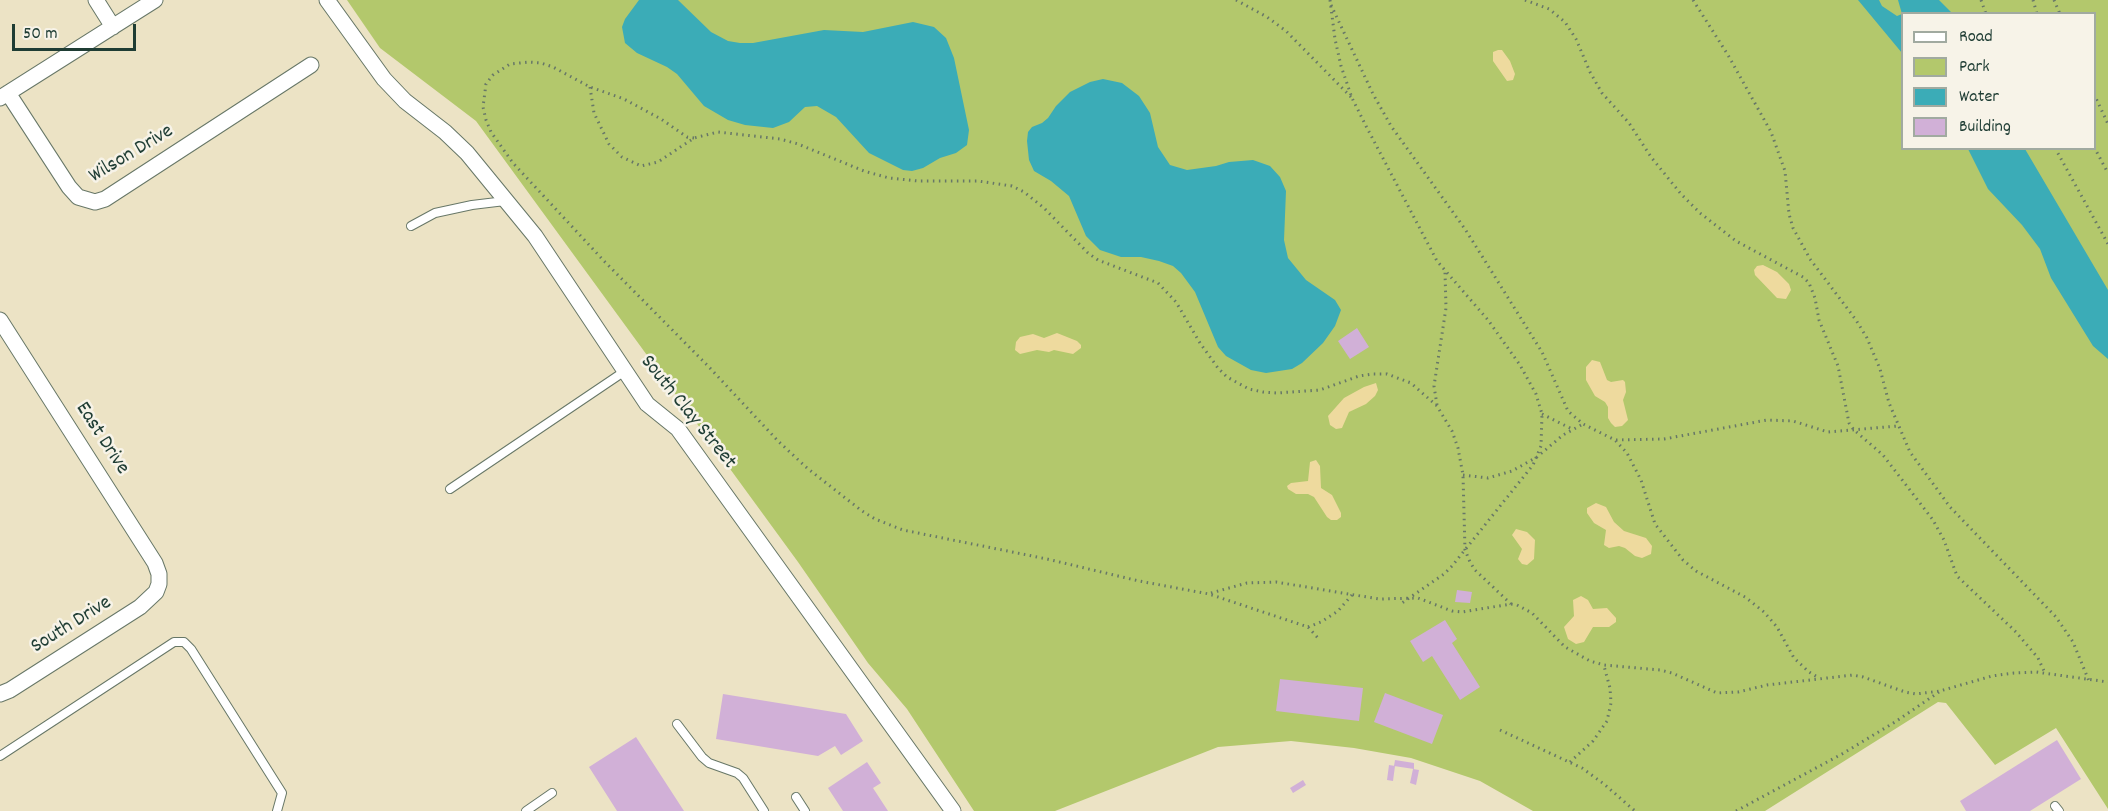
<!DOCTYPE html>
<style>
body{margin:0}
#map{position:relative;width:2108px;height:811px;overflow:hidden;background:#ece3c5;font-family:Dekko,sans-serif}
canvas{display:block}
.legend{position:absolute;left:1901px;top:12px;width:195px;height:138px;box-sizing:border-box;background:#f7f3e8;border:2px solid #a1aaa0;margin:0;padding:8px 10px;list-style:none;font-size:18px;color:#1f3d34}
.legend li{display:flex;align-items:center;gap:12px;height:30px}
.legend b{width:30px;border:2px solid #a1aaa0}
.scale{position:absolute;left:12px;top:24px;width:124px;height:27px;box-sizing:border-box;border:3px solid #1f3d34;border-top:0;padding-left:8px;font-size:18px;line-height:21px;white-space:nowrap;color:#1f3d34;-webkit-text-stroke:4px #f7f3e8;paint-order:stroke}
</style>
<div id="map">
<canvas width="2108" height="811"></canvas>
<ul class="legend">
<li><b style="height:8px;background:#fff"></b>Road</li>
<li><b style="height:16px;background:#b3c86c"></b>Park</li>
<li><b style="height:16px;background:#3bacb7"></b>Water</li>
<li><b style="height:16px;background:#d1b0d7"></b>Building</li>
</ul>
<div class="scale">50 m</div>
</div>
<script>
const c = document.querySelector('canvas').getContext('2d');
c.lineJoin = 'round';
function fillPath(path, color) { c.fillStyle = color; c.fill(path, 'evenodd'); }
const toPath = rows => new Path2D(rows.map(r => 'M' + r).join(''));
function trace(path, color, width, dash) { c.strokeStyle = color; c.lineWidth = width; c.lineCap = dash ? 'butt' : 'round'; c.setLineDash(dash || []); c.stroke(path); }
function label(font, color, halo, rows, align = 'center') {
  c.font = font + ' Dekko,sans-serif'; c.lineWidth = 5; c.setLineDash([]); c.textBaseline = 'middle'; c.strokeStyle = halo; c.fillStyle = color; for (const [text, x, y, turn = 0] of rows) {
    c.save(); c.translate(x, y); c.rotate((+turn || 0) * Math.PI / 180); c.textAlign = isNaN(turn) ? turn : align; if (halo) c.strokeText(text, 0, 0); c.fillText(text, 0, 0); c.restore();
  }
}
const green = toPath([
 [347,0,2108,0,2108,809,2056,728,1995,765,1946,703,1938,702,1765,811,1533,811,1480,781,1411,758,1354,748,1291,741,1218,747,1055,811,974,811,907,709,868,663,798,562,476,121,380,48],
 [1902,14,2094,14,2094,148,1902,148]
]);
const sand = toPath([
 [1498,50,1502,50,1510,61,1515,74,1513,80,1507,81,1493,61,1493,52],
 [1763,265,1777,272,1789,284,1791,290,1786,299,1777,298,1755,275,1754,270,1757,266],
 [1057,333,1077,341,1081,345,1081,348,1073,354,1054,350,1049,352,1037,350,1020,354,1015,350,1016,342,1020,337,1033,334,1044,338],
 [1592,360,1600,362,1607,380,1611,382,1623,380,1625,382,1626,392,1623,400,1628,420,1622,426,1615,427,1611,423,1608,418,1608,407,1605,402,1595,396,1586,380,1586,367],
 [1376,383,1378,390,1375,396,1366,404,1349,412,1342,428,1336,429,1330,425,1328,416,1344,398,1364,387],
 [1316,460,1320,466,1321,488,1332,495,1341,513,1341,517,1337,520,1331,520,1327,517,1314,497,1308,494,1296,494,1288,489,1287,486,1291,483,1308,481,1310,462],
 [1596,503,1606,507,1614,522,1624,531,1646,538,1652,546,1651,554,1642,558,1635,556,1625,548,1619,546,1609,548,1604,545,1606,530,1594,523,1587,513,1587,508],
 [1516,529,1527,532,1535,540,1534,559,1527,565,1522,564,1518,559,1522,549,1512,535],
 [1581,596,1588,600,1593,609,1607,608,1616,618,1616,622,1609,627,1593,627,1584,642,1576,644,1568,639,1564,627,1574,616,1573,600]
]);
const water = toPath([
 [639,0,678,0,711,32,728,41,740,43,753,43,824,30,863,32,913,22,934,27,946,38,954,58,969,130,967,145,956,153,940,158,923,168,912,171,903,170,869,153,836,117,817,106,805,107,789,122,773,128,745,125,728,120,704,106,677,74,667,67,637,53,625,43,622,27,625,19],
 [1858,0,1879,0,1882,6,1897,16,1902,14,1898,0,1939,0,1952,13,1902,14,1902,53],
 [1103,79,1122,83,1139,96,1150,113,1158,147,1170,165,1187,170,1216,166,1229,162,1253,160,1270,166,1280,177,1286,191,1284,240,1288,258,1306,280,1335,300,1341,310,1335,326,1323,343,1302,363,1292,369,1266,373,1251,370,1226,356,1218,347,1195,292,1181,273,1173,266,1159,261,1141,257,1121,257,1100,250,1086,236,1069,196,1051,181,1034,171,1029,160,1027,141,1028,132,1032,127,1042,123,1048,118,1056,106,1070,92,1090,82],
 [1968,149,2025,149,2108,290,2108,359,2093,346,2051,278,2040,249,2022,225,1988,189]
]);
const building = toPath([
 [1357,328,1369,347,1350,359,1338,341],
 [1457,590,1472,592,1470,603,1455,602],
 [1445,620,1457,639,1452,643,1480,687,1460,700,1432,656,1423,662,1410,641],
 [1280,679,1363,688,1359,721,1276,711],
 [1385,693,1443,715,1432,744,1374,722],
 [723,694,846,714,863,741,841,755,835,746,818,756,716,739],
 [636,737,684,811,617,811,589,767],
 [2057,740,2081,779,2030,811,1966,811,1960,801],
 [1395,760,1414,763,1414,769,1394,766],
 [867,762,881,783,873,788,888,811,843,811,828,788],
 [1389,765,1395,766,1393,781,1387,780],
 [1413,769,1419,770,1416,785,1410,783],
 [1303,780,1306,785,1293,793,1290,788]
]);
const path = toPath([
 [1236,0,1267,17,1286,31,1351,97],
 [1330,0,1335,39,1341,66,1352,98,1366,126,1437,261,1488,320,1520,365,1536,394,1542,414,1541,446,1533,465,1452,566,1444,574,1399,605],
 [1525,0,1549,9,1565,22,1576,39,1590,72,1602,93,1629,123,1651,157,1681,194,1700,213,1736,241,1803,277,1809,283,1815,298,1819,320,1838,366,1849,423,1854,430,1883,455,1933,520,1944,540,1957,576,2016,632,2038,658,2045,673],
 [1693,0,1728,55,1771,132,1785,171,1789,214,1793,228,1810,259,1856,320,1867,338,1880,369,1889,403,1910,452,1950,507,2056,617,2073,642,2089,681],
 [1981,0,1986,14],
 [2033,0,2037,14],
 [2054,0,2060,14],
 [1331,5,1373,94,1391,126,1465,229,1542,352,1568,411,1583,424,1615,440,1627,453,1641,480,1655,524,1683,560,1696,571,1745,597,1764,612,1777,627,1794,658,1809,672,1819,678],
 [590,87,594,113,609,144,622,157,641,166,658,162,694,138,718,132,780,139,798,144,864,171,889,178,918,181,978,181,1012,186,1024,192,1044,208,1088,253,1098,260,1158,283,1176,302,1200,343,1218,368,1227,377,1249,389,1263,392,1277,393,1320,390,1359,376,1373,374,1387,374,1411,383,1437,406,1452,431,1458,448,1463,475,1465,550,1470,562,1475,570,1511,604],
 [2094,94,2108,124],
 [694,138,687,137,661,119,624,99,590,87,553,67,541,63,529,62,510,64,493,75,486,84,483,107,486,120,491,132,513,163,604,261,709,367,778,441,807,468,862,511,875,519,903,530,1047,559,1139,581,1209,594,1308,627,1318,638],
 [2094,147,2108,173],
 [2055,148,2108,244],
 [1437,405,1434,386,1446,308,1445,272],
 [1542,414,1572,429],
 [1616,440,1664,439,1767,420,1793,421,1828,432,1898,426],
 [1463,475,1488,478,1512,471,1537,457,1563,435,1583,424],
 [1211,593,1247,583,1276,582,1379,599,1418,598,1452,611,1462,612,1511,604,1517,605,1532,613,1565,647,1590,661,1604,665,1660,670,1672,673,1717,693,1738,692,1767,685,1853,675,1863,677,1905,692,1916,694,1940,691,1992,676,2014,673,2036,672,2108,682],
 [1308,627,1321,622,1338,611,1352,595],
 [1500,730,1582,768,1604,784,1635,811],
 [1570,762,1593,741,1607,721,1611,703,1610,688,1604,666],
 [1736,811,1842,754,1895,722,1939,692]
]);
const lane = toPath([
 [411,226,435,213,472,205,505,201],
 [450,489,625,371],
 [677,724,702,757,709,763,737,773,743,778,764,811],
 [0,756,174,642,184,642,191,649,282,793,277,811],
 [796,797,805,811],
 [2055,806,2059,811],
 [526,811,552,793]
]);
const street = toPath([
 [96,0,113,27],
 [327,0,384,79,405,101,445,132,467,153,535,236,647,404,678,429,953,811],
 [8,93,69,187,78,197,95,202,105,199,311,65],
 [0,98,155,0],
 [0,320,155,563,159,574,159,584,156,592,140,607,10,690,0,694]
]);
const streetNames = [
 ["Wilson Drive",132,155,-31],
 ["South Clay Street",687,413,51],
 ["East Drive",101,439,57],
 ["South Drive",72,626,-32]
];
fillPath(green, '#b3c86c');
fillPath(sand, '#eeda9e');
fillPath(water, '#3bacb7');
fillPath(building, '#d1b0d7');
trace(lane, '#677767', 10);
trace(street, '#677767', 17);
trace(path, '#677767', 3, [1.5, 4.5]);
trace(lane, '#fff', 8);
trace(street, '#fff', 15);
label('21px', '#1f3d34', '#f7f3e8', streetNames);
</script>
